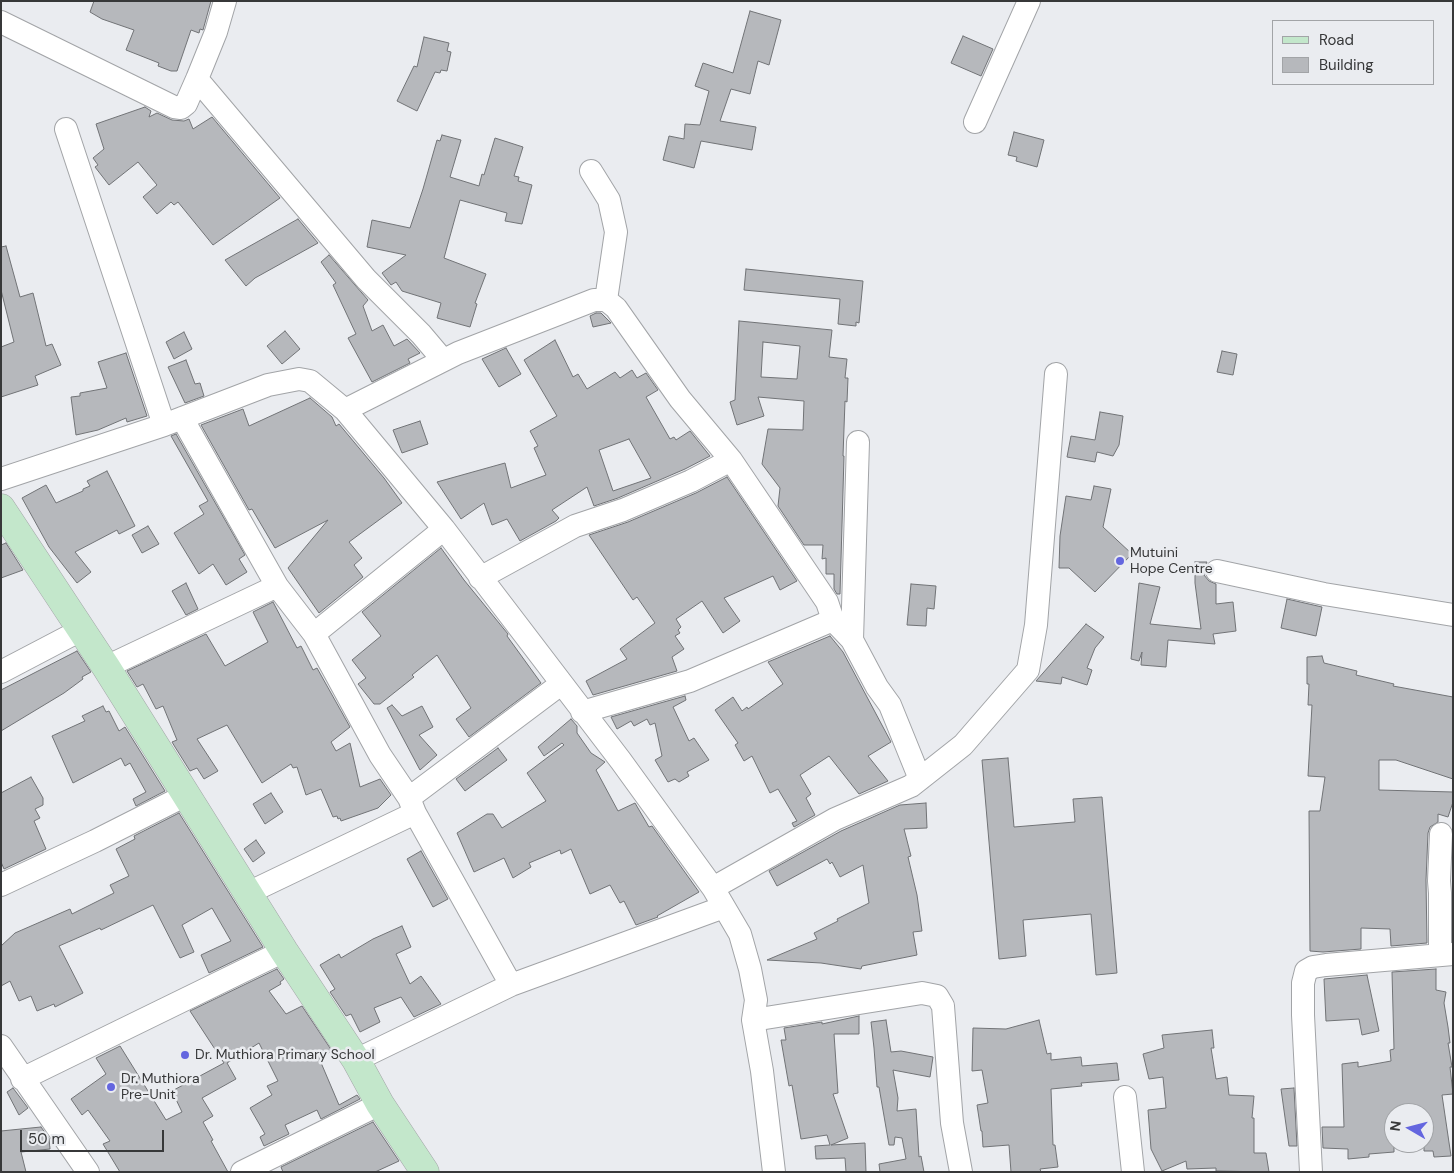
<!DOCTYPE html>
<style>
body{margin:0}
#map{position:relative;width:1454px;height:1173px;overflow:hidden;background:#eaecf0;font-family:"DM Sans",sans-serif}
canvas{display:block}
.frame{position:absolute;inset:0;border:2px solid #373839;pointer-events:none}
.legend{position:absolute;left:1272px;top:20px;width:162px;height:65px;box-sizing:border-box;background:#eaecf0;border:1px solid #a2a4a7;margin:0;padding:6px 9px;list-style:none;font-size:15px;color:#373839}
.legend li{display:flex;align-items:center;gap:10px;height:25px}
.legend b{width:25px;border:1px solid #a2a4a7}
.north{position:absolute;left:1384px;top:1103px;width:50px;height:50px;box-sizing:border-box;background:#eaecf0;border:1px solid #a2a4a7;border-radius:50%;rotate:278deg;font-size:14px;font-weight:700;line-height:20px;text-align:center;color:#373839}
.north::after{content:'';display:block;margin:auto;width:18px;height:22px;background:#6466df;clip-path:polygon(50% 0,100% 100%,50% 72%,0 100%)}
.scale{position:absolute;left:20px;top:1130px;width:144px;height:22px;box-sizing:border-box;border:2px solid #373839;border-top:0;padding-left:6px;font-size:15px;line-height:18px;white-space:nowrap;color:#373839;-webkit-text-stroke:4px #eaecf0;paint-order:stroke}
</style>
<div id="map">
<canvas width="1454" height="1173"></canvas>
<div class="frame"></div>
<ul class="legend">
<li><b style="height:6px;background:#c3e7cb"></b>Road</li>
<li><b style="height:14px;background:#b6b8bc"></b>Building</li>
</ul>
<div class="north">N</div>
<div class="scale">50 m</div>
</div>
<script>
const ctx = document.querySelector('canvas').getContext('2d');
ctx.lineJoin = 'round';
function paint(path, color) { ctx.fillStyle = color; ctx.fill(path, 'evenodd'); }
const toPath = rows => new Path2D(rows.map(r => 'M' + r).join(''));
function strokePath(path, color, width, dash) { ctx.strokeStyle = color; ctx.lineWidth = width; ctx.lineCap = dash ? 'butt' : 'round'; ctx.setLineDash(dash || []); ctx.stroke(path); }
function drawText(font, color, halo, rows, align = 'center') {
  ctx.font = font + ' "DM Sans",sans-serif'; ctx.lineWidth = 5; ctx.setLineDash([]); ctx.textBaseline = 'middle'; ctx.strokeStyle = halo; ctx.fillStyle = color; for (const [text, x, y, turn = 0] of rows) {
    ctx.save(); ctx.translate(x, y); ctx.rotate((+turn || 0) * Math.PI / 180); ctx.textAlign = isNaN(turn) ? turn : align; if (halo) ctx.strokeText(text, 0, 0); ctx.fillText(text, 0, 0); ctx.restore();
  }
}
const building = toPath([
 [94,1,211,1,203,30,200,29,199,33,191,30,177,71,171,71,158,66,159,63,126,50,134,30,102,19,90,12,94,1],
 [750,11,781,20,769,65,758,61,750,94,731,89,720,121,756,127,752,150,701,141,694,168,663,160,669,136,684,139,685,124,700,125,709,91,695,86,703,63,733,73,750,11],
 [963,36,993,49,981,76,951,63,963,36],
 [424,37,449,43,447,51,451,52,447,71,441,70,440,73,435,72,417,111,397,101,414,66,417,67,424,37],
 [145,107,151,111,149,117,157,113,172,120,184,121,189,119,193,129,212,117,280,198,213,245,178,202,174,205,171,202,157,214,143,197,157,185,138,162,109,185,95,167,98,165,93,158,104,149,96,124,145,107],
 [1014,132,1044,140,1037,167,1016,161,1017,157,1008,155,1014,132],
 [442,135,461,140,450,177,479,186,482,174,484,175,495,138,523,147,514,176,519,177,518,181,532,185,522,224,505,221,507,213,460,200,444,258,486,274,475,303,477,304,470,327,437,318,441,303,402,291,396,282,391,285,382,273,406,255,367,247,372,220,410,228,423,189,437,140,440,141,442,135],
 [298,219,318,243,255,278,246,286,225,260,298,219],
 [6,246,20,297,33,293,46,346,52,344,61,365,35,376,38,385,1,397,1,347,14,342,1,290,1,247,6,246],
 [329,255,368,300,363,306,372,331,383,325,394,346,407,339,420,353,408,359,410,363,372,382,348,338,356,334,333,285,336,283,321,262,329,255],
 [746,269,863,281,859,323,856,322,856,326,838,324,840,299,744,290,746,269],
 [596,313,601,313,611,323,593,327,590,316,596,313],
 [739,321,832,330,829,357,847,359,845,378,848,378,847,402,845,401,843,456,844,456,840,594,837,594,834,589,834,574,826,574,826,558,822,559,823,545,804,545,778,506,780,488,762,464,768,429,803,430,804,401,758,397,764,416,737,425,730,402,735,400,739,321],
 [763,342,800,346,797,379,761,377,763,342],
 [285,331,300,349,282,364,267,346,285,331],
 [184,332,192,349,174,359,166,342,184,332],
 [555,340,573,377,578,374,587,389,615,372,620,378,632,370,637,378,646,373,658,390,646,397,670,439,674,437,676,440,690,431,710,456,685,469,618,498,594,506,587,487,552,510,559,518,556,521,520,541,507,519,492,525,484,503,461,519,437,482,505,463,511,488,546,475,534,448,538,446,530,431,557,416,524,360,555,340],
 [629,439,651,478,613,491,599,450,629,439],
 [506,348,521,374,499,387,482,359,506,348],
 [1222,351,1237,354,1233,375,1217,372,1222,351],
 [126,353,147,416,127,422,126,418,98,430,76,435,71,397,80,396,80,393,107,388,98,362,126,353],
 [186,360,195,384,200,383,204,396,185,403,168,367,186,360],
 [310,398,332,417,336,426,339,424,384,478,402,503,349,542,362,558,354,565,363,577,319,613,288,568,328,520,275,548,252,509,249,510,201,425,243,409,249,426,310,398],
 [1100,412,1123,416,1119,445,1113,456,1097,452,1095,462,1067,457,1071,436,1095,440,1100,412],
 [420,421,428,444,402,453,393,430,420,421],
 [176,434,245,555,239,559,247,572,226,585,213,564,199,574,174,533,204,514,199,506,208,501,171,436,176,434],
 [107,471,135,526,119,534,117,530,75,552,91,572,77,583,49,547,22,498,46,485,56,503,83,491,83,489,90,486,87,481,107,471],
 [727,477,797,581,780,590,773,576,724,598,740,621,723,633,702,601,676,619,681,627,678,630,680,633,675,636,684,649,672,657,677,671,593,695,586,681,627,659,620,649,655,623,637,597,633,600,589,535,628,522,696,493,727,477],
 [1094,486,1111,489,1103,527,1132,554,1095,592,1069,568,1059,568,1060,536,1066,496,1091,500,1094,486],
 [148,526,159,544,142,553,132,535,148,526],
 [6,543,23,570,1,578,1,545,6,543],
 [441,548,464,580,508,634,507,636,541,683,469,737,456,719,471,708,437,655,412,675,414,677,380,704,374,704,358,684,366,678,352,660,381,636,362,612,441,548],
 [1195,562,1207,562,1204,568,1204,575,1209,581,1216,584,1216,604,1233,602,1236,631,1213,634,1215,644,1168,640,1166,667,1141,665,1142,652,1139,661,1131,659,1139,583,1160,587,1150,624,1201,629,1195,583,1195,562],
 [186,583,198,609,186,615,172,591,186,583],
 [911,584,936,586,934,609,927,608,926,626,907,625,911,584],
 [1287,599,1322,607,1316,636,1281,628,1287,599],
 [273,602,297,648,301,646,313,670,317,668,350,727,331,742,336,751,350,743,360,787,380,779,391,795,378,808,341,821,340,818,338,819,337,816,333,817,321,789,306,795,297,767,293,768,291,764,262,783,227,725,197,739,218,771,204,779,197,768,190,771,175,747,172,742,177,740,163,706,156,709,143,684,137,687,127,671,206,634,225,666,268,642,253,612,273,602],
 [1086,624,1104,637,1095,648,1087,668,1092,670,1087,685,1062,677,1061,684,1036,681,1086,624],
 [830,636,843,652,891,742,868,756,888,781,859,794,829,756,800,775,811,794,806,798,815,815,794,827,792,823,797,821,778,789,770,793,752,756,744,761,735,745,738,743,715,710,733,697,742,711,747,707,748,709,783,684,768,662,830,636],
 [77,651,91,672,82,677,83,679,64,693,1,731,1,690,77,651],
 [1322,656,1324,663,1357,671,1356,675,1394,684,1393,686,1453,697,1453,779,1396,760,1379,760,1379,790,1453,792,1453,802,1448,817,1438,814,1438,822,1430,827,1428,833,1426,880,1427,943,1391,946,1390,929,1361,928,1361,949,1323,952,1310,951,1309,811,1320,811,1325,777,1308,776,1312,705,1308,705,1309,684,1307,684,1307,657,1322,656],
 [685,696,686,700,673,707,689,741,694,738,709,760,687,772,689,776,679,782,675,779,668,782,655,760,662,756,655,723,650,725,647,719,634,726,631,721,617,729,611,717,685,696],
 [392,705,402,716,422,706,433,727,419,735,437,755,420,770,387,708,392,705],
 [103,706,106,712,109,711,119,731,125,727,165,791,136,806,133,799,146,792,130,763,125,766,121,758,73,783,52,736,85,721,82,716,103,706],
 [571,719,577,726,577,733,591,753,605,762,596,770,618,811,635,803,649,827,652,826,699,892,657,916,658,917,636,925,624,901,620,903,610,885,590,894,571,849,561,854,560,850,529,863,531,867,513,878,504,858,474,872,457,833,487,814,493,814,502,828,546,801,527,773,564,745,562,743,544,756,538,747,571,719],
 [498,748,507,760,465,791,456,779,498,748],
 [1008,758,1014,827,1075,822,1073,799,1102,797,1117,973,1096,975,1091,914,1023,920,1026,956,999,959,982,760,1008,758],
 [31,777,43,798,43,805,35,809,40,818,34,821,46,849,4,869,1,862,1,793,31,777],
 [271,793,283,812,265,824,253,804,271,793],
 [926,803,927,828,904,829,911,856,908,857,917,895,922,931,913,932,917,955,862,966,861,969,821,963,767,960,817,939,814,933,838,921,837,919,869,903,863,865,840,877,832,862,830,864,827,859,777,886,769,871,841,831,900,805,926,803],
 [179,813,263,947,209,973,201,955,231,941,212,908,182,925,194,952,180,958,153,905,101,930,100,928,59,946,83,993,55,1007,54,1004,37,1011,31,996,19,1001,10,981,1,986,1,946,15,933,70,909,72,914,114,893,110,885,129,876,116,849,135,839,134,836,179,813],
 [256,840,265,853,253,862,244,849,256,840],
 [421,851,448,899,433,907,407,859,421,851],
 [402,926,411,947,396,954,410,984,421,976,441,1004,414,1017,401,997,374,1008,380,1022,360,1032,351,1014,346,1016,330,992,335,989,320,965,339,954,341,958,373,939,402,926],
 [277,969,284,979,280,982,281,984,269,991,286,1014,302,1006,332,1051,319,1058,339,1105,357,1095,360,1099,321,1119,317,1110,285,1125,289,1134,264,1146,260,1137,265,1134,250,1108,272,1095,267,1086,278,1081,259,1043,227,1063,236,1079,202,1098,213,1116,203,1122,213,1140,211,1141,228,1172,120,1172,103,1144,110,1141,88,1110,82,1115,71,1099,106,1074,96,1058,120,1046,166,1120,182,1112,172,1091,224,1063,190,1011,277,969],
 [1436,969,1436,990,1446,992,1444,1003,1448,1027,1450,1043,1448,1043,1452,1067,1450,1067,1453,1094,1442,1095,1451,1156,1434,1157,1433,1151,1424,1151,1424,1113,1394,1113,1394,1152,1369,1154,1369,1157,1348,1159,1348,1149,1323,1148,1322,1127,1344,1127,1342,1064,1358,1062,1358,1067,1391,1061,1390,1050,1394,1049,1392,972,1436,969],
 [1367,975,1379,1031,1362,1035,1359,1019,1326,1021,1324,979,1367,975],
 [859,1016,859,1034,834,1034,838,1093,833,1094,848,1138,831,1145,865,1143,866,1172,846,1172,845,1158,816,1159,815,1146,830,1145,827,1135,801,1139,792,1085,789,1086,781,1040,786,1040,784,1028,822,1022,822,1024,859,1016],
 [886,1020,891,1052,901,1051,933,1057,930,1077,893,1070,898,1098,897,1111,916,1109,919,1157,921,1156,924,1172,880,1172,879,1164,906,1159,902,1138,895,1137,894,1145,889,1145,879,1087,877,1087,874,1048,871,1022,886,1020],
 [1039,1020,1047,1054,1051,1053,1051,1060,1081,1057,1082,1066,1117,1063,1119,1080,1081,1083,1082,1086,1051,1089,1053,1145,1055,1145,1058,1167,1040,1169,1041,1172,1011,1172,1009,1145,983,1147,982,1131,981,1131,977,1105,988,1103,982,1070,972,1071,973,1028,1006,1029,1039,1020],
 [1212,1030,1214,1048,1211,1048,1216,1079,1227,1077,1229,1095,1254,1096,1252,1118,1254,1118,1254,1153,1266,1153,1269,1172,1216,1171,1216,1168,1187,1169,1186,1161,1162,1171,1151,1149,1148,1110,1166,1108,1163,1077,1149,1079,1143,1054,1164,1048,1162,1035,1212,1030],
 [13,1088,28,1108,19,1115,7,1092,13,1088],
 [1294,1088,1297,1146,1289,1146,1281,1089,1294,1088],
 [373,1122,399,1161,375,1172,283,1172,281,1167,373,1122],
 [41,1127,49,1138,50,1149,21,1152,26,1172,1,1172,1,1131,41,1127]
]);
paint(building, '#b6b8bc');
strokePath(building, '#717376', 1);
const minor = toPath([
 [1,22,174,107,181,108,186,104,197,79,216,32,225,1],
 [197,79,366,279,421,334,443,360],
 [975,122,1029,1],
 [66,129,164,425],
 [591,171,609,200,616,232,606,300],
 [345,410,458,353,594,300,606,300,616,308,680,399,731,460,827,602,833,620,852,640,877,687,890,705,920,779],
 [182,418,277,586,314,634,380,755,409,798,415,813,511,985],
 [1,479,164,425,268,385,299,379,310,381,345,410,444,529,621,761,713,888,740,934,750,969,756,1000,753,1020,762,1071,774,1172],
 [1217,571,1324,594,1453,615],
 [480,578,575,526,623,510,691,481,731,460],
 [314,634,444,529],
 [852,640,858,442],
 [106,667,277,586],
 [1,672,81,630],
 [582,712,690,681,833,620],
 [409,798,561,684],
 [1,885,95,841,186,795],
 [713,888,835,819,911,786,963,745,1028,670,1036,625,1056,374],
 [248,893,415,813],
 [1440,954,1440,893,1439,881,1441,834],
 [753,1020,922,993,937,996,943,1006,952,1123,961,1172],
 [1,1046,88,1172],
 [356,1060,511,985,724,907],
 [22,1079,284,951],
 [1125,1097,1133,1172],
 [242,1172,380,1104],
 [1311,1172,1303,1015,1303,983,1306,971,1313,967,1326,965,1453,954]
]);
const secondary = toPath([
 [1,508,106,667,284,951,356,1060,380,1104,425,1172]
]);
strokePath(minor, '#a2a4a7', 24);
strokePath(secondary, '#a2a4a7', 29);
strokePath(minor, '#fff', 22);
strokePath(secondary, '#c3e7cb', 28);
for (const [x, y, r, color] of [
 [1120,561,5,"#6466df"],
 [185,1055,5,"#6466df"],
 [111,1087,5,"#6466df"]
]) { const dot = new Path2D(); dot.arc(x, y, r, 0, 2 * Math.PI); ctx.fillStyle = color; ctx.fill(dot); strokePath(dot, '#eaecf0', 2); }
drawText('14px', '#373839', '#eaecf0', [
 ["Mutuini",1130,553],
 ["Hope Centre",1130,569],
 ["Dr. Muthiora Primary School",195,1055],
 ["Dr. Muthiora",121,1079],
 ["Pre-Unit",121,1095]
], 'left');
</script>
